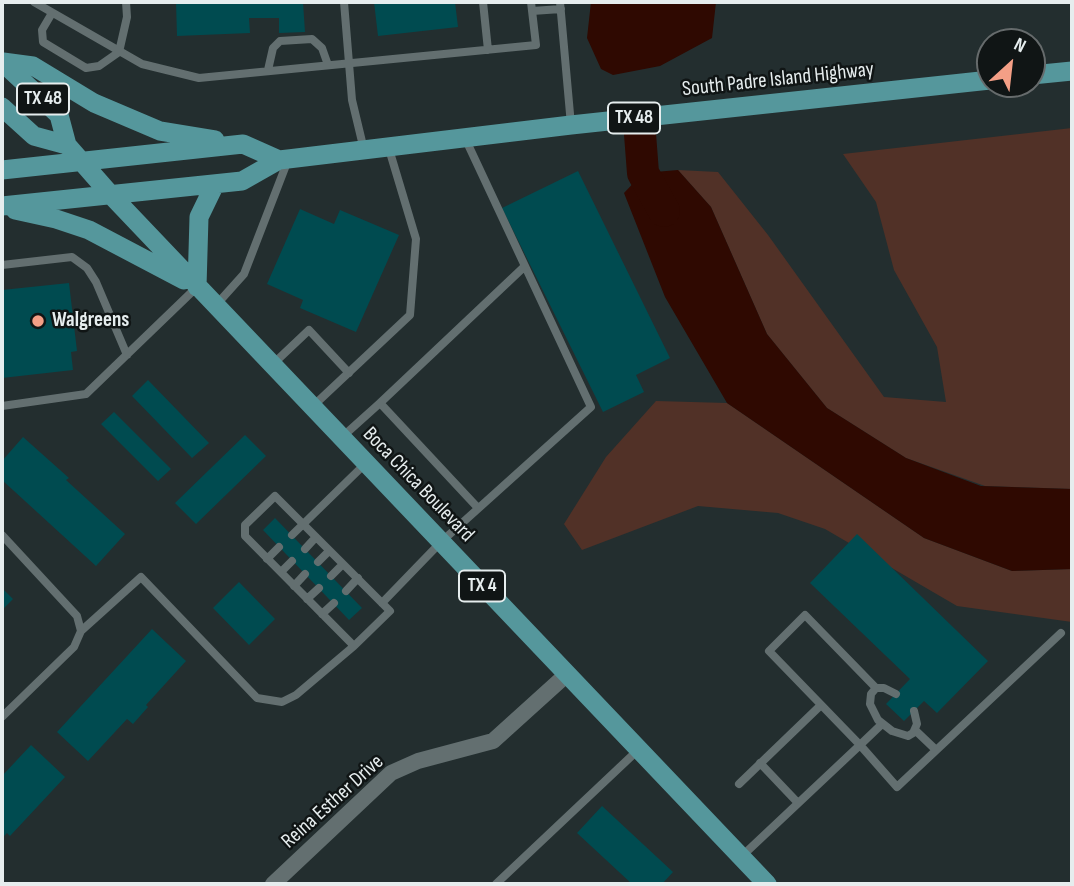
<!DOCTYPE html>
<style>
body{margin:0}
#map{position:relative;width:1074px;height:886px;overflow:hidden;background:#232e2f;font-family:"Sofia Sans Condensed",sans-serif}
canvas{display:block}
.frame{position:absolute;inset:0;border:4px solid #e6edee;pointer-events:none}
.north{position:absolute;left:976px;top:28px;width:70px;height:70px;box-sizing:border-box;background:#101515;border:2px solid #666b6c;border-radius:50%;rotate:27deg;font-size:19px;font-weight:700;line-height:28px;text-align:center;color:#e6edee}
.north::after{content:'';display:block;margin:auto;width:24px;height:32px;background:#f49f86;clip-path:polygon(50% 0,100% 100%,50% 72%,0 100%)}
</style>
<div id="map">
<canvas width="1074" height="886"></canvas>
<div class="frame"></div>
<div class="north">N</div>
</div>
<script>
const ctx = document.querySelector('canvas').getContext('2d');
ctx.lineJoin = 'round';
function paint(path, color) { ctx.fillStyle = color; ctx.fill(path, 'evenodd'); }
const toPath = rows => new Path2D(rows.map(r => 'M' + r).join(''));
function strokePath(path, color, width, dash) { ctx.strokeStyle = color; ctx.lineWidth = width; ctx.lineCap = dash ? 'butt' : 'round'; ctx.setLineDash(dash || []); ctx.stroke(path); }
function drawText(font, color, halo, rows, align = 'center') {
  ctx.font = font + ' "Sofia Sans Condensed",sans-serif'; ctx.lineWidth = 5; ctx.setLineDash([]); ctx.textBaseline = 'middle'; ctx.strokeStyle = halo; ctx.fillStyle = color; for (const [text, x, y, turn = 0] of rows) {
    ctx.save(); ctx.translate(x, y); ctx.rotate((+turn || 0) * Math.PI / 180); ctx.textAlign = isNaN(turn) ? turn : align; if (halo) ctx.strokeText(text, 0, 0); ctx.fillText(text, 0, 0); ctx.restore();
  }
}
paint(toPath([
 [1072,128,1072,489,985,486,906,458,827,408,767,334,711,207,678,170,718,172,768,235,884,397,946,402,937,347,894,270,876,202,843,154],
 [656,401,727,403,924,538,1012,571,1072,569,1072,622,957,606,825,529,778,513,698,506,582,550,564,524,606,457]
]), '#513127');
paint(toPath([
 [591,2,716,2,712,38,660,66,613,75,601,69,587,38],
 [678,170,711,207,767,334,827,408,906,458,981,486,1072,489,1072,569,1012,571,924,538,727,403,665,297,624,193,643,173]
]), '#2f0901');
strokePath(toPath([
 [640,134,643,173,664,211]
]), '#2f0901', 32);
paint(toPath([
 [176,2,303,2,305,32,279,33,279,18,249,18,250,33,177,36],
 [374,2,455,2,458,27,378,36],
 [578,171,670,358,636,375,644,392,603,412,502,208],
 [300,209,334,224,340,210,399,235,356,332,300,308,303,300,267,284],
 [69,283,77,351,71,352,73,370,2,378,2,290],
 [148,380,209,443,192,458,132,396],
 [114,412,171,469,158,481,101,424],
 [245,435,266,456,196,524,175,503],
 [23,437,69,478,66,480,125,534,96,566,2,480,2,461],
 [275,518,362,608,349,620,263,530],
 [857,534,988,661,937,713,924,701,904,721,886,704,910,679,810,583],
 [239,582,275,619,249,645,213,608],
 [2,588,13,599,2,610],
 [152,629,186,661,146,705,148,707,133,724,127,719,88,761,57,732],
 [31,745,65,777,10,836,7,833,2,838,2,776],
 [602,806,673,872,662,884,632,884,577,833]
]), '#004b50');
strokePath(toPath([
 [34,2,142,64,199,78,536,45,531,2],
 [344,2,352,100,364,150],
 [483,2,488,50],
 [560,2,571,125],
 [532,11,561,9],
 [52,13,42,30,43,42,86,68,99,66,119,52,127,17,126,2],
 [268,70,273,48,280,41,312,39,322,48,328,65],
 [2,265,72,257,87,268,96,282,127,355],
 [217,304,244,274,288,160],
 [272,365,309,330,349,373],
 [380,403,525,266],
 [2,406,86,394,197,287],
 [312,407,410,315,416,239,389,149],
 [341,438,380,403,478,508],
 [2,535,77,616,81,631,74,647,2,717],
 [292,535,366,463],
 [305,549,316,537],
 [267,559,279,547],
 [318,562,329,551],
 [281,572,292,561],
 [331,576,343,564],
 [294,586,305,574],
 [346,591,358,578],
 [307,599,319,588],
 [382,603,441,542,591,407,465,138],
 [322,614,334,603],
 [81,631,141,577,257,698,282,702,296,695,354,646,245,536,245,525,275,496,390,611,354,646],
 [876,688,805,615,769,651,860,745,882,724],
 [896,694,884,688,876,688,871,694,870,704,878,720,892,731,908,736,913,733,917,724,914,711],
 [915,730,936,750],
 [760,763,798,803],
 [739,784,821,705],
 [741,857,860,745,897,787,1061,633],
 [496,884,638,750]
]), '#636f70', 8);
strokePath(toPath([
 [273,884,391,773,418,761,493,741,566,675]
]), '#636f70', 16);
strokePath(toPath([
 [2,62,59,115,67,145,110,194,767,884],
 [3,62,33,66,94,103,160,131,215,140],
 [1032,75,1072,71],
 [2,107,34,136,67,145],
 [2,170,243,144,279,160],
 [2,206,242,181,279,160,288,159,571,125,990,80],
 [15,210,56,219,89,230,184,280],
 [197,287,199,217,215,184]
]), '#55979c', 19);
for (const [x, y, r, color] of [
 [38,321,7,"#f49f86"]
]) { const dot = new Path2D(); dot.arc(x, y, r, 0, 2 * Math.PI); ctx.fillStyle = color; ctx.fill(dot); strokePath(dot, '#101515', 2.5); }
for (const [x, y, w] of [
 [43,99,52],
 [634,118,52],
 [482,586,46]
]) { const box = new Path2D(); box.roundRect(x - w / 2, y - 15.5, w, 31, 5); ctx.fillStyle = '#101515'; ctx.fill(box); strokePath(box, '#e6edee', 2); }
drawText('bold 19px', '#e6edee', null, [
 ["TX 48",43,99],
 ["TX 48",634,118],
 ["TX 4",482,586]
]);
drawText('21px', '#e6edee', '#101515', [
 ["South Padre Island Highway",778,80,-6],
 ["Boca Chica Boulevard",418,485,46],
 ["Reina Esther Drive",333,802,-42]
]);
drawText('bold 21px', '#e6edee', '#101515', [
 ["Walgreens",52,321]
], 'left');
</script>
